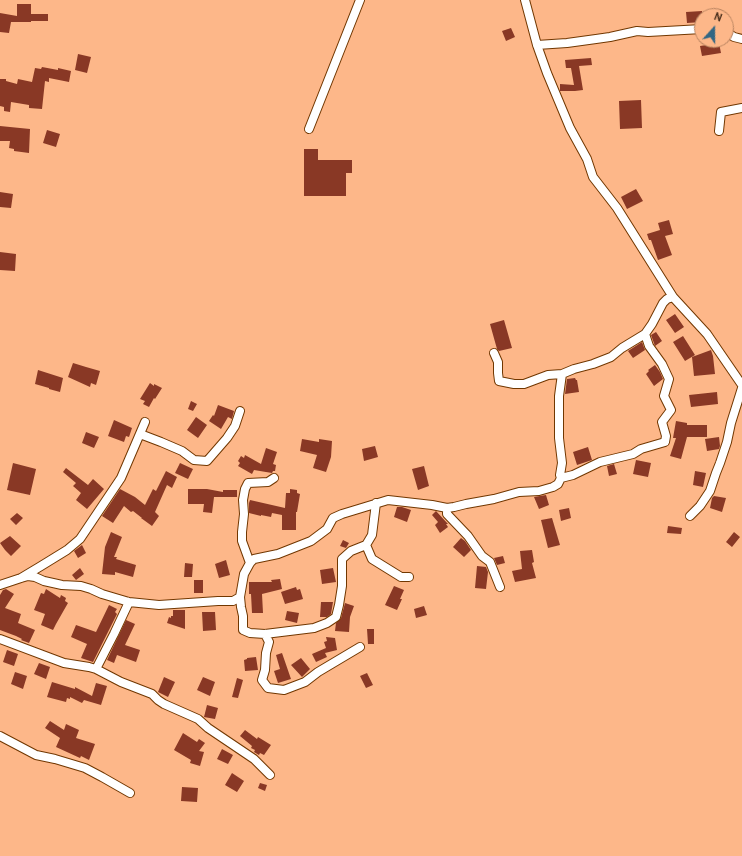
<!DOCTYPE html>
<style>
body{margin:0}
#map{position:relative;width:742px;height:856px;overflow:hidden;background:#fdb789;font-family:Overpass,sans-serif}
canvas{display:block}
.north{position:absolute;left:694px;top:8px;width:40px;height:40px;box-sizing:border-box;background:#fdb789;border:1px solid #b6815e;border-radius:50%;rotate:21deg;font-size:11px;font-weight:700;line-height:16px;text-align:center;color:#4b301d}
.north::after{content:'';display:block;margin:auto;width:14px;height:18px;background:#326683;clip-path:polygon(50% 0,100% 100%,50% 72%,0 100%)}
</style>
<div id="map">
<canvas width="742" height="856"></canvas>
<div class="north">N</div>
</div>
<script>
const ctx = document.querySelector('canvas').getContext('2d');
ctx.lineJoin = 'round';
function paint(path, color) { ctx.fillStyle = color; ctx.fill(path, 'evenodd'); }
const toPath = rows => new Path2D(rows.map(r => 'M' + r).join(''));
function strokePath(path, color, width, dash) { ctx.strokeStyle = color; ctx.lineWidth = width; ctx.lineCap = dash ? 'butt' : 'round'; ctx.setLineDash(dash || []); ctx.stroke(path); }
paint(toPath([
 [17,4,31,4,31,14,48,14,48,21,31,21,31,22,11,22,9,33,0,32,0,13,17,16],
 [702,11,702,22,687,23,686,12],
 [511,28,515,37,506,41,502,31],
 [719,43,721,53,702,56,700,46],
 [78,54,91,57,87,73,75,70],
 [591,58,592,65,579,66,583,90,575,91,560,91,560,84,574,85,571,68,566,68,565,60],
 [42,67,58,70,58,68,71,71,69,82,49,78,49,82,45,81,42,109,29,108,29,105,11,102,10,112,4,111,4,107,0,106,0,79,6,79,6,81,17,84,18,79,32,82,35,68,41,69],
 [641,100,642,128,620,129,619,101],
 [0,126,30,129,29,153,14,151,14,149,9,148,10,141,0,141],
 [47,130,60,134,56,147,43,143],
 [304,149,318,149,318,160,352,160,352,173,346,173,346,196,304,196],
 [636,189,643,201,627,209,621,197],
 [0,192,13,194,11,208,0,207],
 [669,220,673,234,665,236,672,255,658,260,651,240,649,240,647,234,660,230,658,223],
 [0,252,16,254,15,271,0,270],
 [675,314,684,327,675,333,666,320],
 [504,320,512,348,499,351,497,349,490,324],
 [656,332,662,341,655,346,651,335],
 [683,336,695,355,685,361,673,342],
 [642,342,645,350,633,358,628,351],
 [711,350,713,356,715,374,694,376,692,357],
 [73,363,86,367,100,371,96,385,91,383,90,387,68,377],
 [655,365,660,372,663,379,654,386,646,374,649,371,648,370],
 [38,370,63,378,60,392,49,389,49,388,35,384],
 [575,378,576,380,577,380,579,392,565,394,567,379],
 [150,383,154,386,154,384,162,388,155,399,154,398,149,407,143,404,145,401,140,399],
 [717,392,718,404,691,407,689,395],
 [191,401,197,404,193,411,188,409],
 [218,405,234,411,232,419,228,417,221,429,209,421,213,415,214,416],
 [196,417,207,425,198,438,187,430],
 [114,420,132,428,129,437,126,436,124,442,108,436],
 [676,421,687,423,687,425,707,425,707,437,687,437,681,459,670,456,676,438,673,438],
 [86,432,99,437,94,448,82,443],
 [719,437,720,446,719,449,707,451,705,439],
 [302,439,319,442,319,439,332,441,331,457,326,472,313,468,317,455,300,451],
 [375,446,378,457,364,461,362,449],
 [588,447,592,460,577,465,573,452],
 [266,448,277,452,273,464,276,465,275,471,273,471,272,473,254,470,252,474,238,466,240,463,238,461,241,456,244,458,245,455,261,464],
 [636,460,651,463,648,477,633,474],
 [13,463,36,469,30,495,7,490],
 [180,463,193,469,188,479,175,473],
 [614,464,617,474,609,476,607,466],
 [424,466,429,486,418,490,412,469],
 [66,468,88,485,93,479,104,489,87,509,76,500,81,493,73,486,76,483,63,472],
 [166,471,177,477,172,488,167,485,155,512,159,516,152,526,141,518,142,518,133,511,131,512,124,506,113,523,102,516,120,489,135,497,145,505,153,489,156,491],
 [695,471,706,473,703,487,693,485],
 [188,489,207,489,223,492,223,490,237,490,237,497,214,497,212,513,203,512,204,504,188,504],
 [290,489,297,490,297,493,300,494,297,512,296,512,296,530,282,530,282,515,272,513,271,517,261,515,261,516,249,513,249,503,250,500,285,508,286,493,290,493],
 [546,495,549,505,539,509,534,497],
 [714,496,726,498,722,512,710,508,712,498],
 [397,507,402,507,411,510,407,522,394,517],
 [569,508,571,518,561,521,559,510],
 [436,511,448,524,446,524,448,527,440,533,435,525,438,522,432,515],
 [17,513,23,518,16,525,10,519],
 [552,518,560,545,548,548,541,520],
 [668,526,682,528,681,534,667,533],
 [111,532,122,537,114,557,117,557,116,559,136,565,133,577,115,572,115,575,102,574,105,547],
 [734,532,740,537,732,547,726,542],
 [10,536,21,546,11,556,5,550,0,543],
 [461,538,465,541,471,550,464,557,453,547],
 [343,540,349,543,346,548,340,546],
 [82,545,86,553,78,558,74,551],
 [532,550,534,562,532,563,536,578,515,582,512,571,522,569,520,551],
 [503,556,505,563,497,565,494,558],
 [226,560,230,575,219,578,215,564],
 [185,563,193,564,192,577,184,577],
 [477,566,486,567,488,572,486,589,475,588],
 [80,568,84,574,76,580,72,575],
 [333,568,336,582,322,584,320,570],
 [280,579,282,589,262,594,263,613,252,613,251,594,249,594,249,582,272,582,271,580],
 [194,580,203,580,203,593,194,593],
 [394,586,404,590,400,599,402,599,397,610,385,605],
 [296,587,297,590,300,589,303,599,285,604,281,592],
 [6,589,14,594,5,608,21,614,18,623,35,630,29,643,21,640,22,639,16,636,0,630,0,595,3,590],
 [46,589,60,598,61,595,66,598,65,601,68,603,56,624,53,630,41,625,45,614,34,610,41,593,44,594],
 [321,602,333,602,331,614,327,617,320,617],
 [345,603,354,606,350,617,349,632,335,631,336,623,341,618],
 [109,605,117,609,115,612,117,614,93,662,81,658,87,644,71,637,76,625,96,632],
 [424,606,427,615,416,618,414,609],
 [173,610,185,610,185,629,167,623,169,617,171,618,171,616,173,616],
 [287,611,299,613,297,623,285,620],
 [202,612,215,612,216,630,203,631],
 [126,620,135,624,125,645,140,650,136,662,117,655,114,663,107,660],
 [367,629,374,629,374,644,368,644],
 [326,637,335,638,337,650,325,653,327,657,316,662,312,654,326,648,324,642,327,641],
 [7,650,18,654,14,666,3,662],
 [282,653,291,679,278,683,274,671,280,669,276,655],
 [256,657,258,670,245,671,244,660,247,659,247,658],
 [301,658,310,669,302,677,291,665],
 [39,663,50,667,46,679,34,674],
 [15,672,27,676,23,689,11,684],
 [367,673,373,685,366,688,360,676],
 [164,677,175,682,168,697,158,692],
 [203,677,215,682,210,696,197,690],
 [237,678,243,680,238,698,232,697],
 [52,682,75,689,75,687,92,696,96,683,107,686,101,705,84,700,82,703,70,697,70,699,67,698,66,702,47,697],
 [207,705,218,708,215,719,204,717],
 [50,721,64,730,66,724,79,730,76,738,95,744,89,760,81,756,80,758,56,747,60,738,45,728],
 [245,730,257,739,258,737,271,745,264,755,260,753,259,755,254,752,255,750,251,748,252,746,240,736],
 [183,733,197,742,199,739,205,743,199,751,204,752,200,766,190,763,191,760,174,750],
 [222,749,233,755,228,764,217,759],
 [232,773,244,781,237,792,225,785],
 [260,783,267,785,265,791,258,788],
 [182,787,198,788,197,802,181,801]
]), '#893825');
const street = toPath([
 [525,0,537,45,547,73,570,128,587,159,593,177,617,208,673,297,707,334,742,385],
 [726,32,734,37,742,39],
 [537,45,567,43,596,39,610,37,637,31,648,32,702,29],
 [309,129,360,0],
 [719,131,721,112,742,108],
 [494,353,498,362,498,373,499,381,514,384,524,384,548,375,562,374,559,396,559,438,562,463,560,475,561,478,573,475,600,462,633,454,641,449,665,442,666,436,662,422,671,410,664,396,669,379,662,364,649,346,645,334,652,324,663,303,667,299,673,297],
 [562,374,574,369,593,364,611,357,622,348,645,334],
 [140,434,161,442,182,451,194,460,207,461,227,438,235,426,240,411],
 [447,508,447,514,468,536,482,556,490,562,500,587],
 [690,516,700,506,710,491,716,473,720,463,727,442,731,423,742,388],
 [366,545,372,559,401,577,409,577],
 [250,563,242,541,242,532,244,514,243,500,245,489,248,483,268,482,274,478],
 [21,578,28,576,35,577,44,581,62,585,81,586,91,589,102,594,129,602,159,605,218,601,233,601,240,597,244,574,250,563,254,559,278,554,311,541,327,529,333,518,342,514,388,500,432,505,447,508,454,507,466,504,494,499,519,492,539,491,553,487,558,484,561,478],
 [0,585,21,578,41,566,67,550,80,539,121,478,145,422],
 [240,597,241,607,243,616,243,630,250,633,265,634,314,628,327,623,336,617,339,605,342,586,342,559,351,551,366,545,372,535,376,503],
 [265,634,269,642,266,653,265,670,262,680,268,688,284,690,305,682,318,672,360,647],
 [0,639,64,663,89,667,96,669,121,682,152,694,158,700,164,704,198,719,208,728,254,759,270,775],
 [96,669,114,634,129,602],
 [0,736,36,755,55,759,85,768,102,777,130,793]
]);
strokePath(street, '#713700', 10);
strokePath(street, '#fff', 8);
</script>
